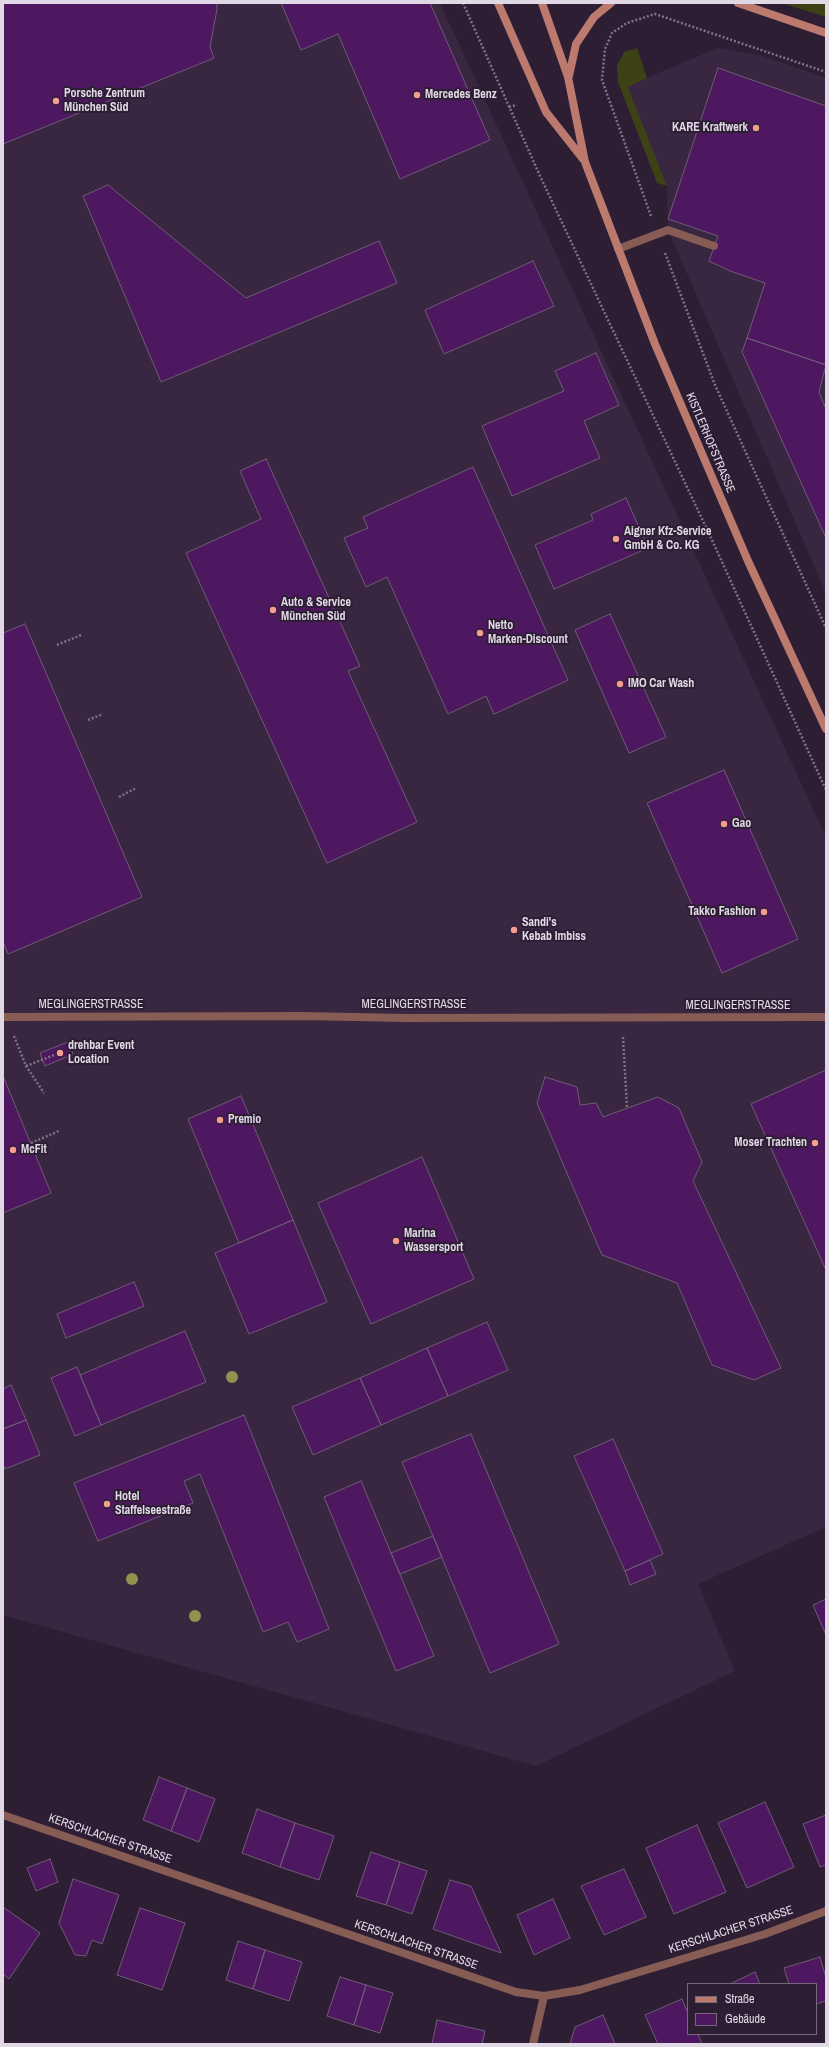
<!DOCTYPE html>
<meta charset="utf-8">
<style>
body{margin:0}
#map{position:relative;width:829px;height:2047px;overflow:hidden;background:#2e1e34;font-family:"Archivo Narrow",sans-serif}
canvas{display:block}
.frame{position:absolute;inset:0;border:4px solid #e1d8e6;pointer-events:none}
.legend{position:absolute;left:687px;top:1983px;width:130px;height:52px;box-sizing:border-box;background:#2e1e34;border:1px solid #76687b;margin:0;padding:5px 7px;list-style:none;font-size:12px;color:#e1d8e6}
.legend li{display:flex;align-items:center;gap:8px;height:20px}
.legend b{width:20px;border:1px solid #76687b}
</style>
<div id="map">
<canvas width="829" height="2047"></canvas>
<div class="frame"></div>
<ul class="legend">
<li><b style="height:5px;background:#bc796e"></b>Straße</li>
<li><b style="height:11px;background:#4d1860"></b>Gebäude</li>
</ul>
</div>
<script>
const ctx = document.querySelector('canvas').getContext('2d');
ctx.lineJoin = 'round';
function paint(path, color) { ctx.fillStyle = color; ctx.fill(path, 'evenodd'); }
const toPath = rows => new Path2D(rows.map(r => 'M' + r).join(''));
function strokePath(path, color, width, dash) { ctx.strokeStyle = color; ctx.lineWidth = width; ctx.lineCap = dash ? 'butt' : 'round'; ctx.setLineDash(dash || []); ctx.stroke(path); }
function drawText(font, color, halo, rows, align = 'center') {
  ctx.font = font + ' "Archivo Narrow",sans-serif'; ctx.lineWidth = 4; ctx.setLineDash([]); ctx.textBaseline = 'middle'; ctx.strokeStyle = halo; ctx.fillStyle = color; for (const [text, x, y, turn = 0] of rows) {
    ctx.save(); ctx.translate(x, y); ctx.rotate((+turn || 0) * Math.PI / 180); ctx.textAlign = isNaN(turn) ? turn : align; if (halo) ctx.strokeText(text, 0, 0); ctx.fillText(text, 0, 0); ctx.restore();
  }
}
paint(toPath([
 [3,3,440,3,826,837,826,1527,698,1584,735,1671,536,1766,3,1615],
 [718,48,760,55,826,78,826,593,668,230,667,186,627,86]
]), '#392641');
paint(toPath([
 [782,3,826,3,826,17],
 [637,48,647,78,628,87,667,186,657,183,618,82,617,65,624,52]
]), '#3e4016');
const building = toPath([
 [3,3,217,3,217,9,210,47,214,58,3,144,3,3],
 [281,3,430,3,490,140,400,179,338,34,301,50,281,3],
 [718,68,826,106,826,365,747,338,765,283,730,271,709,261,718,236,668,219,718,68],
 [108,185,246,298,379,241,397,283,161,382,83,196,108,185],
 [533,261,554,306,444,354,425,310,533,261],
 [747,338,826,365,819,392,826,409,826,538,742,352,747,338],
 [596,353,619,405,584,421,600,458,512,496,482,426,564,391,555,371,596,353],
 [266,459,360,666,348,671,417,822,327,863,186,553,261,519,240,471,266,459],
 [473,467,568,680,494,714,486,696,448,714,387,577,366,587,344,538,368,528,363,517,473,467],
 [626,498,648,548,554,589,535,545,593,520,591,514,626,498],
 [610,614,666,737,629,753,575,630,610,614],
 [25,624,142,897,8,954,3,942,3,633,25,624],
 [724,770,798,939,722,973,647,803,724,770],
 [68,1042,73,1054,45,1066,40,1053,68,1042],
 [826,1070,826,1270,751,1104,826,1070],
 [3,1076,51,1193,3,1213,3,1076],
 [545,1077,577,1087,580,1105,596,1103,603,1117,658,1097,679,1108,702,1162,693,1181,781,1368,754,1380,712,1365,677,1283,602,1255,537,1103,545,1077],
 [241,1096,293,1220,239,1243,188,1119,241,1096],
 [422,1157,474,1279,371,1324,318,1203,422,1157],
 [293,1220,327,1302,249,1334,215,1253,293,1220],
 [134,1282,144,1306,66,1338,57,1314,134,1282],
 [487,1322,508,1370,448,1396,427,1348,487,1322],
 [185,1331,206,1382,101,1425,80,1375,185,1331],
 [427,1348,448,1396,381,1425,360,1378,427,1348],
 [77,1367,101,1425,75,1436,51,1378,77,1367],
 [360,1378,381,1425,313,1455,292,1407,360,1378],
 [11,1385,26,1420,3,1429,3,1389,11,1385],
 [244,1415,329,1629,297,1642,288,1622,263,1632,200,1474,184,1481,193,1503,98,1541,74,1483,244,1415],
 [26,1420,40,1455,5,1469,3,1464,3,1429,26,1420],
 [471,1434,559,1644,490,1673,402,1462,471,1434],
 [613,1439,663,1554,625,1571,574,1456,613,1439],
 [361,1481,434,1656,396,1671,324,1497,361,1481],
 [433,1536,442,1557,400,1574,391,1553,433,1536],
 [650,1560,656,1574,630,1585,625,1571,650,1560],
 [826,1599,826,1635,813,1605,826,1599],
 [159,1777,187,1788,171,1831,143,1820,159,1777],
 [187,1788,215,1799,199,1842,171,1831,187,1788],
 [765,1802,794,1867,747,1888,718,1823,765,1802],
 [257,1809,295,1823,280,1867,242,1853,257,1809],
 [826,1815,826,1865,820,1867,803,1824,826,1815],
 [295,1823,334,1836,319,1880,280,1867,295,1823],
 [697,1825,726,1892,674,1914,646,1848,697,1825],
 [371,1852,400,1862,386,1905,356,1896,371,1852],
 [50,1859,58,1882,36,1891,27,1868,50,1859],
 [400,1862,427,1871,412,1914,386,1905,400,1862],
 [624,1869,646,1917,604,1935,581,1886,624,1869],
 [73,1879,119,1895,102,1944,92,1940,86,1956,75,1955,59,1923,73,1879],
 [450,1880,471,1886,501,1953,433,1929,450,1880],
 [553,1899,570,1938,534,1955,517,1915,553,1899],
 [3,1907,40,1933,9,1979,3,1974,3,1907],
 [140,1908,185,1923,162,1990,117,1975,140,1908],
 [238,1941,265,1950,253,1989,226,1980,238,1941],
 [265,1950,302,1962,289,2001,253,1989,265,1950],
 [820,1957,826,1978,826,2001,816,2004,816,1984,789,1984,784,1968,820,1957],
 [755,1972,760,1984,730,1984,755,1972],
 [340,1977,366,1985,354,2025,327,2016,340,1977],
 [366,1985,393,1993,380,2033,354,2025,366,1985],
 [682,1999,688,2013,688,2034,698,2034,702,2044,658,2044,645,2015,682,1999],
 [603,2015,615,2044,570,2044,575,2027,603,2015],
 [437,2020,485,2031,482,2044,432,2044,437,2020]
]);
paint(building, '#4d1860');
strokePath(building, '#6e5c75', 1);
strokePath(toPath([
 [463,3,540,176,712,540,826,790],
 [509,107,517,105],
 [651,216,602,80,605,49,612,33,627,23,655,14,826,72],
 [665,253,715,385,826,628],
 [57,645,81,635],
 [88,720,103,714],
 [119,797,136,788],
 [14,1036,26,1066,44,1093],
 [623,1037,627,1108],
 [26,1066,57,1054],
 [31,1143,59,1131]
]), '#807385', 2.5, [2, 2]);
strokePath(toPath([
 [618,249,668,230,714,246]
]), '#865c54', 8);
strokePath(toPath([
 [3,1017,302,1016,405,1018,826,1017],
 [3,1815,516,1992,544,1996,580,1990,765,1934,826,1911],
 [533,2044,544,1996]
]), '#865c54', 8);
strokePath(toPath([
 [498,3,546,112,583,159],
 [542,3,568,77,585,162,655,344,748,561,826,729],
 [738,3,826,33],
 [569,76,576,44,594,17,611,3]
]), '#bc796e', 8);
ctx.fillStyle = '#949050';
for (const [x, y] of [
 [232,1377],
 [132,1579],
 [195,1616]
]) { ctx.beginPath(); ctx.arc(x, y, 6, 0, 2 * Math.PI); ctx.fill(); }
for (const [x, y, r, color] of [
 [417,95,4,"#f59c93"],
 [56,101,4,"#f59c93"],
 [756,128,4,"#f59c93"],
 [616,539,4,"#f59c93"],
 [273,610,4,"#f59c93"],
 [480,633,4,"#f59c93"],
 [620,684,4,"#f59c93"],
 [724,824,4,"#f59c93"],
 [764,912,4,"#f59c93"],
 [514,930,4,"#f59c93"],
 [60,1053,4,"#f59c93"],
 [220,1120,4,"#f59c93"],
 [815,1143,4,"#f59c93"],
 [13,1150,4,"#f59c93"],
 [396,1241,4,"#f59c93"],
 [107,1504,4,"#f59c93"]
]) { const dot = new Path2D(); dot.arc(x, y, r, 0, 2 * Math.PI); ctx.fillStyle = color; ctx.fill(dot); strokePath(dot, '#2e1e34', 1.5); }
drawText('bold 12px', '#e1d8e6', '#2e1e34', [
 ["Porsche Zentrum",64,94],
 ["München Süd",64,108],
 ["Mercedes Benz",425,95],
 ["KARE Kraftwerk",748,128,"right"],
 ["Aigner Kfz-Service",624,532],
 ["GmbH & Co. KG",624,546],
 ["Auto & Service",281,603],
 ["München Süd",281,617],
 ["Netto",488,626],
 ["Marken-Discount",488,640],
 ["IMO Car Wash",628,684],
 ["Gao",732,824],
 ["Takko Fashion",756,912,"right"],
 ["Sandi's",522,923],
 ["Kebab Imbiss",522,937],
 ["drehbar Event",68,1046],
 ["Location",68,1060],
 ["Premio",228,1120],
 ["Moser Trachten",807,1143,"right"],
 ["McFit",21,1150],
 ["Marina",404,1234],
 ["Wassersport",404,1248],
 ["Hotel",115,1497],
 ["Staffelseestraße",115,1511]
], 'left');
drawText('12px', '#e1d8e6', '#2e1e34', [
 ["KISTLERHOFSTRASSE",710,443,67],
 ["MEGLINGERSTRASSE",91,1005],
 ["MEGLINGERSTRASSE",414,1005],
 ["MEGLINGERSTRASSE",738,1006],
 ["KERSCHLACHER STRASSE",110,1839,19],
 ["KERSCHLACHER STRASSE",731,1930,-18],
 ["KERSCHLACHER STRASSE",416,1945,19]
]);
</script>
